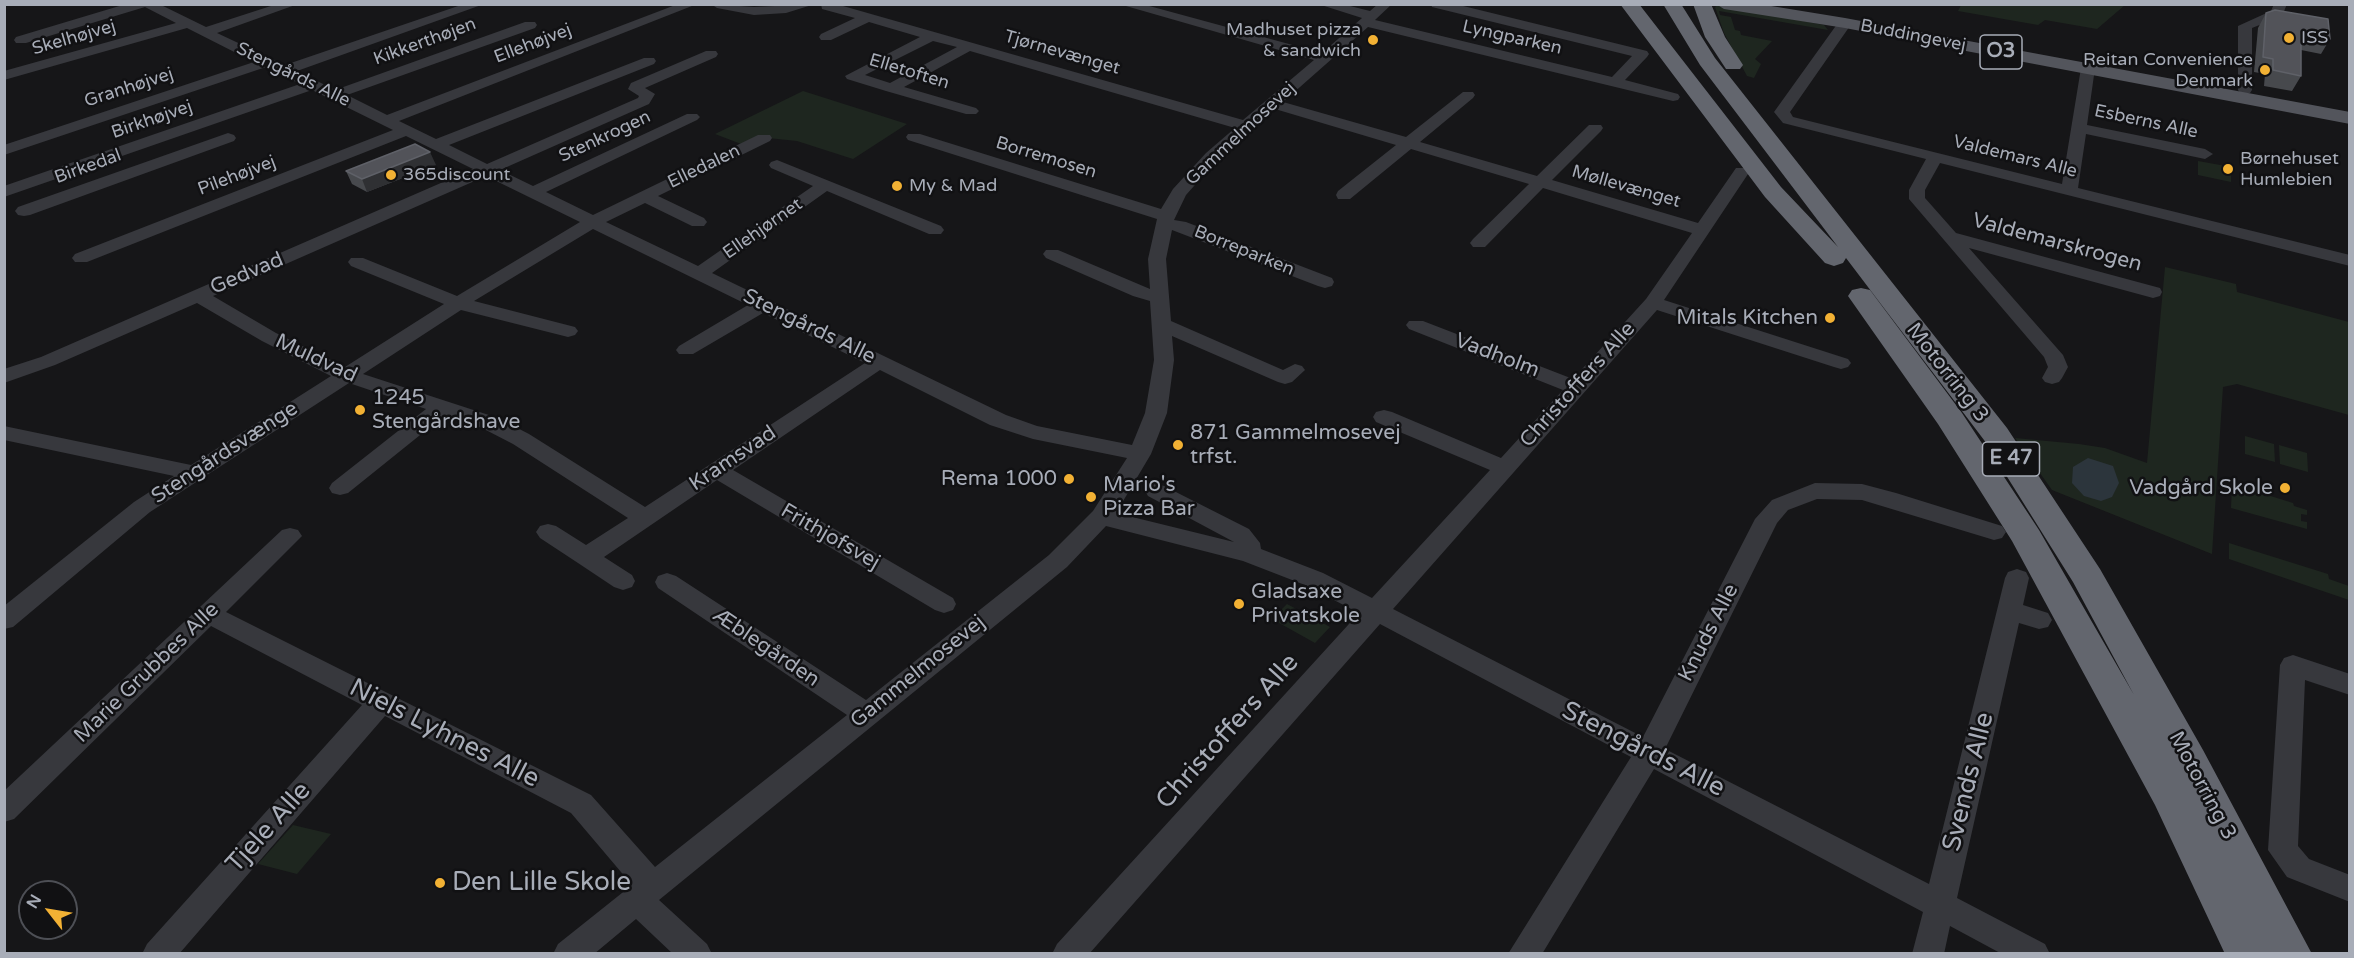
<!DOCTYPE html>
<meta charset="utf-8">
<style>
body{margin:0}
#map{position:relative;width:2354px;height:958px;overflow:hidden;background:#161618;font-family:"Varela Round",sans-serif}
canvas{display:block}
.frame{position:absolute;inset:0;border:6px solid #a8adb8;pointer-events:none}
.north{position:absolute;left:18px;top:880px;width:60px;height:60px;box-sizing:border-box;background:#111113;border:2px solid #4d4f55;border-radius:50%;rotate:301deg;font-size:16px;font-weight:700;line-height:24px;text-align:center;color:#a8adb8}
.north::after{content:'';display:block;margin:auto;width:21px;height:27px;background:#f2b134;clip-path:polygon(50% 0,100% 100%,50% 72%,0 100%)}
</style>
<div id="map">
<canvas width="2354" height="958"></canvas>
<div class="frame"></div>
<div class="north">N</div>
</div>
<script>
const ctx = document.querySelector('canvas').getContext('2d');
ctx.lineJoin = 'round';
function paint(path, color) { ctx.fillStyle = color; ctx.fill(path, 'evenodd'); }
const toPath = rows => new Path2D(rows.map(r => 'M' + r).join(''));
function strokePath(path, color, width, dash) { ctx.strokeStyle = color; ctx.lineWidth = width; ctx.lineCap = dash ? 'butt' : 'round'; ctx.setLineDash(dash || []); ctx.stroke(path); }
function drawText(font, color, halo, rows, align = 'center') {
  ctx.font = font + ' "Varela Round",sans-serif'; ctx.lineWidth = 5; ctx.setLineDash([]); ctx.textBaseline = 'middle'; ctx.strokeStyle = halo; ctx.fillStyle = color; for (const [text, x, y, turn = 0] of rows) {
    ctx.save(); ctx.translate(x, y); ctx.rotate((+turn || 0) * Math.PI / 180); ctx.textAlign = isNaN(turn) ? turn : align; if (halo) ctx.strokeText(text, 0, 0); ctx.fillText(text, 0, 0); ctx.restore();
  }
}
paint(toPath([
 [1718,5,1824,25,1828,30,1719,11,1720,15,1731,17,1735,30,1740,31,1741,35,1772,41,1755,59,1761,64,1754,78,1747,76,1724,33,1715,7],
 [1961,5,2125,4,2125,5,2097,29,2045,20,2038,25,1958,11],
 [803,91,907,124,853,159,797,141,768,138,749,147,715,134],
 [2198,161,2231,167,2231,182,2198,175],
 [2165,267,2236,284,2237,292,2349,322,2349,415,2237,384,2223,387,2212,554,2052,490,2015,438,2079,444,2105,448,2147,463],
 [2245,436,2274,444,2275,462,2245,454],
 [2279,445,2307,453,2308,472,2280,464],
 [2232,484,2293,503,2294,506,2307,510,2307,515,2301,514,2301,521,2307,522,2307,529,2231,508],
 [2229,543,2328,574,2329,579,2349,586,2349,600,2229,559],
 [1287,604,1330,627,1315,643,1272,619],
 [293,825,331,834,297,874,258,864]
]), '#1e261f');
paint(toPath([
 [2088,458,2113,466,2119,483,2112,497,2101,501,2084,496,2072,483,2073,467]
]), '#2c353c');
paint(toPath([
 [126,4,159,4,206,27,277,4,298,4,217,33,285,65,464,4,484,4,297,71,335,90,525,22,535,22,537,25,535,28,347,95,387,115,678,4,697,4,399,121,436,139,644,58,654,58,656,61,654,64,449,145,487,164,638,98,639,96,628,89,631,83,706,51,716,51,718,54,716,57,645,88,655,94,649,104,500,170,533,186,687,114,697,114,700,117,697,120,546,192,593,215,758,135,770,135,772,138,770,141,658,196,704,218,707,222,704,226,692,226,645,203,606,222,698,266,813,186,771,168,769,165,771,162,777,160,941,226,944,230,941,234,929,234,827,191,712,273,1006,415,1037,426,1132,445,1145,413,1154,360,1150,301,1133,296,1046,258,1043,254,1046,250,1058,250,1150,289,1148,259,1157,219,908,140,906,137,908,134,920,134,1161,209,1173,189,1206,153,1235,128,970,51,904,87,976,108,979,111,976,114,966,114,886,91,847,79,845,76,920,37,869,22,831,40,821,40,819,37,821,34,855,18,822,9,821,4,836,4,1243,120,1314,60,1119,4,1142,4,1322,53,1362,18,1318,4,1342,4,1370,11,1378,4,1392,4,1375,20,1612,77,1632,56,1432,7,1431,4,1455,4,1647,51,1649,54,1647,57,1625,80,1678,94,1680,97,1678,100,1673,101,1368,27,1283,102,1406,137,1463,92,1473,92,1475,95,1473,98,1420,142,1537,176,1589,125,1601,125,1603,128,1601,131,1552,180,1698,223,1736,168,1748,168,1750,171,1664,300,1848,359,1851,363,1848,367,1841,369,1834,367,1657,310,1393,609,1643,737,1755,519,1772,500,1815,483,1862,484,1896,493,2002,526,2006,532,2002,538,1994,540,1862,500,1817,499,1788,510,1777,523,1665,749,1929,884,2005,578,2008,572,2017,569,2026,572,2029,578,2023,605,2048,613,2052,620,2048,627,2039,629,2019,623,1957,898,2045,944,2050,954,2002,954,1950,926,1944,954,1912,954,1923,912,1654,769,1542,954,1508,954,1631,757,1380,624,1089,954,1052,954,1057,944,1359,613,1305,585,1243,561,1106,526,1067,567,659,900,707,944,712,954,673,954,636,919,594,954,553,954,558,944,632,885,571,813,385,716,179,954,142,954,147,944,362,705,211,626,14,819,4,822,4,791,282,530,290,528,298,530,302,536,226,612,591,795,655,867,847,715,658,588,655,582,658,576,667,573,676,576,866,700,1049,555,1093,511,1127,458,1033,439,990,425,880,370,733,470,953,598,956,604,953,610,944,613,935,610,717,480,604,557,632,575,635,581,632,587,623,590,614,587,578,563,540,538,536,532,540,526,548,524,556,526,586,545,628,518,513,444,482,428,445,415,348,493,340,495,332,493,329,488,332,483,426,409,349,383,150,512,13,627,4,629,4,606,134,502,174,476,4,440,4,426,191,465,331,376,262,341,197,303,55,365,4,383,4,369,41,357,473,169,406,136,87,262,75,262,72,258,75,254,393,130,312,90,4,197,4,186,300,84,266,67,4,155,4,145,254,62,187,28,4,80,4,71,176,23,145,7,26,43,16,43,14,40,16,37,126,4],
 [933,41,957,47,890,83,865,75,933,41],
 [1275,109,1396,145,1338,191,1336,195,1338,199,1350,199,1411,149,1529,184,1473,239,1470,243,1473,247,1485,247,1543,188,1692,233,1646,299,1573,379,1423,321,1409,321,1406,325,1409,329,1563,390,1501,458,1392,412,1384,410,1376,412,1373,417,1376,422,1490,470,1372,598,1323,573,1261,549,1260,543,1249,529,1164,486,1156,483,1148,486,1145,491,1148,496,1234,542,1116,513,1151,454,1167,413,1174,360,1172,336,1278,382,1285,384,1292,382,1305,370,1302,366,1295,364,1283,370,1171,321,1166,259,1172,230,1318,286,1325,288,1332,286,1334,282,1332,278,1186,222,1174,220,1186,195,1218,159,1275,109],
 [486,176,580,222,457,296,363,258,351,258,348,262,351,266,444,304,345,367,276,333,213,296,486,176],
 [593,229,748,305,679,346,676,350,679,354,693,354,763,313,865,363,645,507,529,434,498,418,363,374,461,310,568,337,575,335,578,331,575,327,474,301,593,229],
 [711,4,754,7,815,4,786,13,754,15,717,8,711,4],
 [2274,4,2287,4,2282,16,2252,28,2252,90,2250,93,2240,93,2238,90,2238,26,2271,11,2274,4],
 [1845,19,1852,23,1790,112,1793,117,2062,184,2081,68,2088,64,2093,65,2095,68,2087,125,2205,149,2213,154,2205,159,2086,134,2078,188,2350,255,2350,266,1940,163,1925,190,1925,198,1956,233,2160,288,2162,292,2160,296,2153,298,1969,248,2063,355,2068,367,2062,378,2059,382,2052,384,2045,382,2042,378,2048,367,2044,357,1909,199,1909,190,1926,159,1783,123,1774,112,1840,20,1845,19],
 [228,133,234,135,236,138,234,141,30,215,24,216,18,215,15,211,18,207,228,133],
 [2293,655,2350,674,2350,695,2305,680,2298,846,2309,859,2350,875,2350,902,2287,877,2268,850,2280,665,2284,658,2293,655]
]), '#37383d');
paint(toPath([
 [1716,4,1759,4,1845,18,2350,112,2350,124,1845,28,1724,9,1716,4]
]), '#53555c');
paint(toPath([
 [1620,4,1639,4,1781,187,1838,247,1700,65,1663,4,1681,4,1715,58,2007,428,2100,569,2203,750,2312,954,2225,954,2155,805,2012,541,1938,424,1848,296,1852,290,1861,288,1870,290,1962,413,2039,530,2134,695,2073,582,1984,440,1846,258,1843,263,1834,266,1825,263,1765,197,1620,4],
 [1693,4,1711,4,1725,37,1743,65,1740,69,1726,69,1705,37,1693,4]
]), '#63666e');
paint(toPath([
 [2266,13,2330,39,2321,54,2301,50,2301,76,2292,91,2264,86,2265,74,2254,72,2258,28],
 [436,165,367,192,352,184,346,171]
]), '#47494d');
paint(toPath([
 [430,152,436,165,367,192,362,179]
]), '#2f3033');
const building = toPath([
 [2275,10,2328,19,2330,39,2301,34,2301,76,2273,70,2273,59,2263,57,2266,13,2275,10],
 [415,144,430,152,362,179,346,171,415,144]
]);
paint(building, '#525359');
strokePath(building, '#5f6168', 1.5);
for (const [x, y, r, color] of [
 [2289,38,6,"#f2b134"],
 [1373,40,6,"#f2b134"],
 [2265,70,6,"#f2b134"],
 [2228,169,6,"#f2b134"],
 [391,175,6,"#f2b134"],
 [897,186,6,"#f2b134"],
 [1830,318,6,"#f2b134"],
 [360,410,6,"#f2b134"],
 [1178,445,6,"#f2b134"],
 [1069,479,6,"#f2b134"],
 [2285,488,6,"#f2b134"],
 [1091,497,6,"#f2b134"],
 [1239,604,6,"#f2b134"],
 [440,883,6,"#f2b134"]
]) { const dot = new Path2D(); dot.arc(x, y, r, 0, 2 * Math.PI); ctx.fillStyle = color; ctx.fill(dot); strokePath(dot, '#111113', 2); }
drawText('18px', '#a8adb8', '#111113', [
 ["Madhuset pizza",1361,30,"right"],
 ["& sandwich",1361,51,"right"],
 ["ISS",2301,38],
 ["Reitan Convenience",2253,60,"right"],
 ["Denmark",2253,81,"right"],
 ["Børnehuset",2240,159],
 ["Humlebien",2240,180],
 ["365discount",403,175],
 ["My & Mad",909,186]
], 'left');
drawText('18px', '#a8adb8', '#111113', [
 ["Buddingevej",1913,36,11],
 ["Skelhøjvej",74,38,-16],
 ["Lyngparken",1512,38,13],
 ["Kikkerthøjen",425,42,-20],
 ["Ellehøjvej",533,44,-21],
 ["Tjørnevænget",1062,53,16],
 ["Elletoften",909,72,17],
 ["Stengårds Alle",293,75,26],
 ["Granhøjvej",129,88,-18],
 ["Birkhøjvej",152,120,-19],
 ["Esberns Alle",2146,122,12],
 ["Gammelmosevej",1241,134,-43],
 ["Stenkrogen",605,137,-25],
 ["Valdemars Alle",2015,157,14],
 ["Borremosen",1046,158,17],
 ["Birkedal",88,167,-20],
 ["Elledalen",704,167,-26],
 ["Pilehøjvej",237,176,-21],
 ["Møllevænget",1626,187,16],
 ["Ellehjørnet",763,229,-35],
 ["Borreparken",1244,251,22]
]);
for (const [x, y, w] of [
 [2001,52,42],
 [2011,459,57]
]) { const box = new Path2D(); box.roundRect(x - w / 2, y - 17, w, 34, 4.5); ctx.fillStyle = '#111113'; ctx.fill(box); strokePath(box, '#a8adb8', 1.5); }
drawText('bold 20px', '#a8adb8', null, [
 ["O3",2001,52],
 ["E 47",2011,459]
]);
drawText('21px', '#a8adb8', '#111113', [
 ["Valdemarskrogen",2057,243,15],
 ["Gedvad",247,274,-23],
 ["Stengårds Alle",809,327,26],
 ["Vadholm",1497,356,21],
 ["Muldvad",316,359,25],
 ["Motorring 3",1947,373,52],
 ["Christoffers Alle",1578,385,-48],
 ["Stengårdsvænge",225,453,-33],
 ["Kramsvad",733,459,-34],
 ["Frithjofsvej",830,537,30],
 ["Knuds Alle",1709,633,-63],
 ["Æblegården",766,648,34],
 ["Gammelmosevej",918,672,-39],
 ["Marie Grubbes Alle",147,673,-44],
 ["Motorring 3",2202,786,62]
]);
drawText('21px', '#a8adb8', '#111113', [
 ["Mitals Kitchen",1818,318,"right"],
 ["1245",372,398],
 ["Stengårdshave",372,422],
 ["871 Gammelmosevej",1190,433],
 ["trfst.",1190,457],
 ["Rema 1000",1057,479,"right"],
 ["Mario's",1103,485],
 ["Pizza Bar",1103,509],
 ["Vadgård Skole",2273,488,"right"],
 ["Gladsaxe",1251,592],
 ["Privatskole",1251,616]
], 'left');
drawText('26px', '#a8adb8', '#111113', [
 ["Christoffers Alle",1228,732,-48],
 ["Niels Lyhnes Alle",444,734,27],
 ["Stengårds Alle",1643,750,27],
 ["Svends Alle",1969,782,-76],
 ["Tjele Alle",269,828,-48]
]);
drawText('26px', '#a8adb8', '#111113', [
 ["Den Lille Skole",452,883]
], 'left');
</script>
